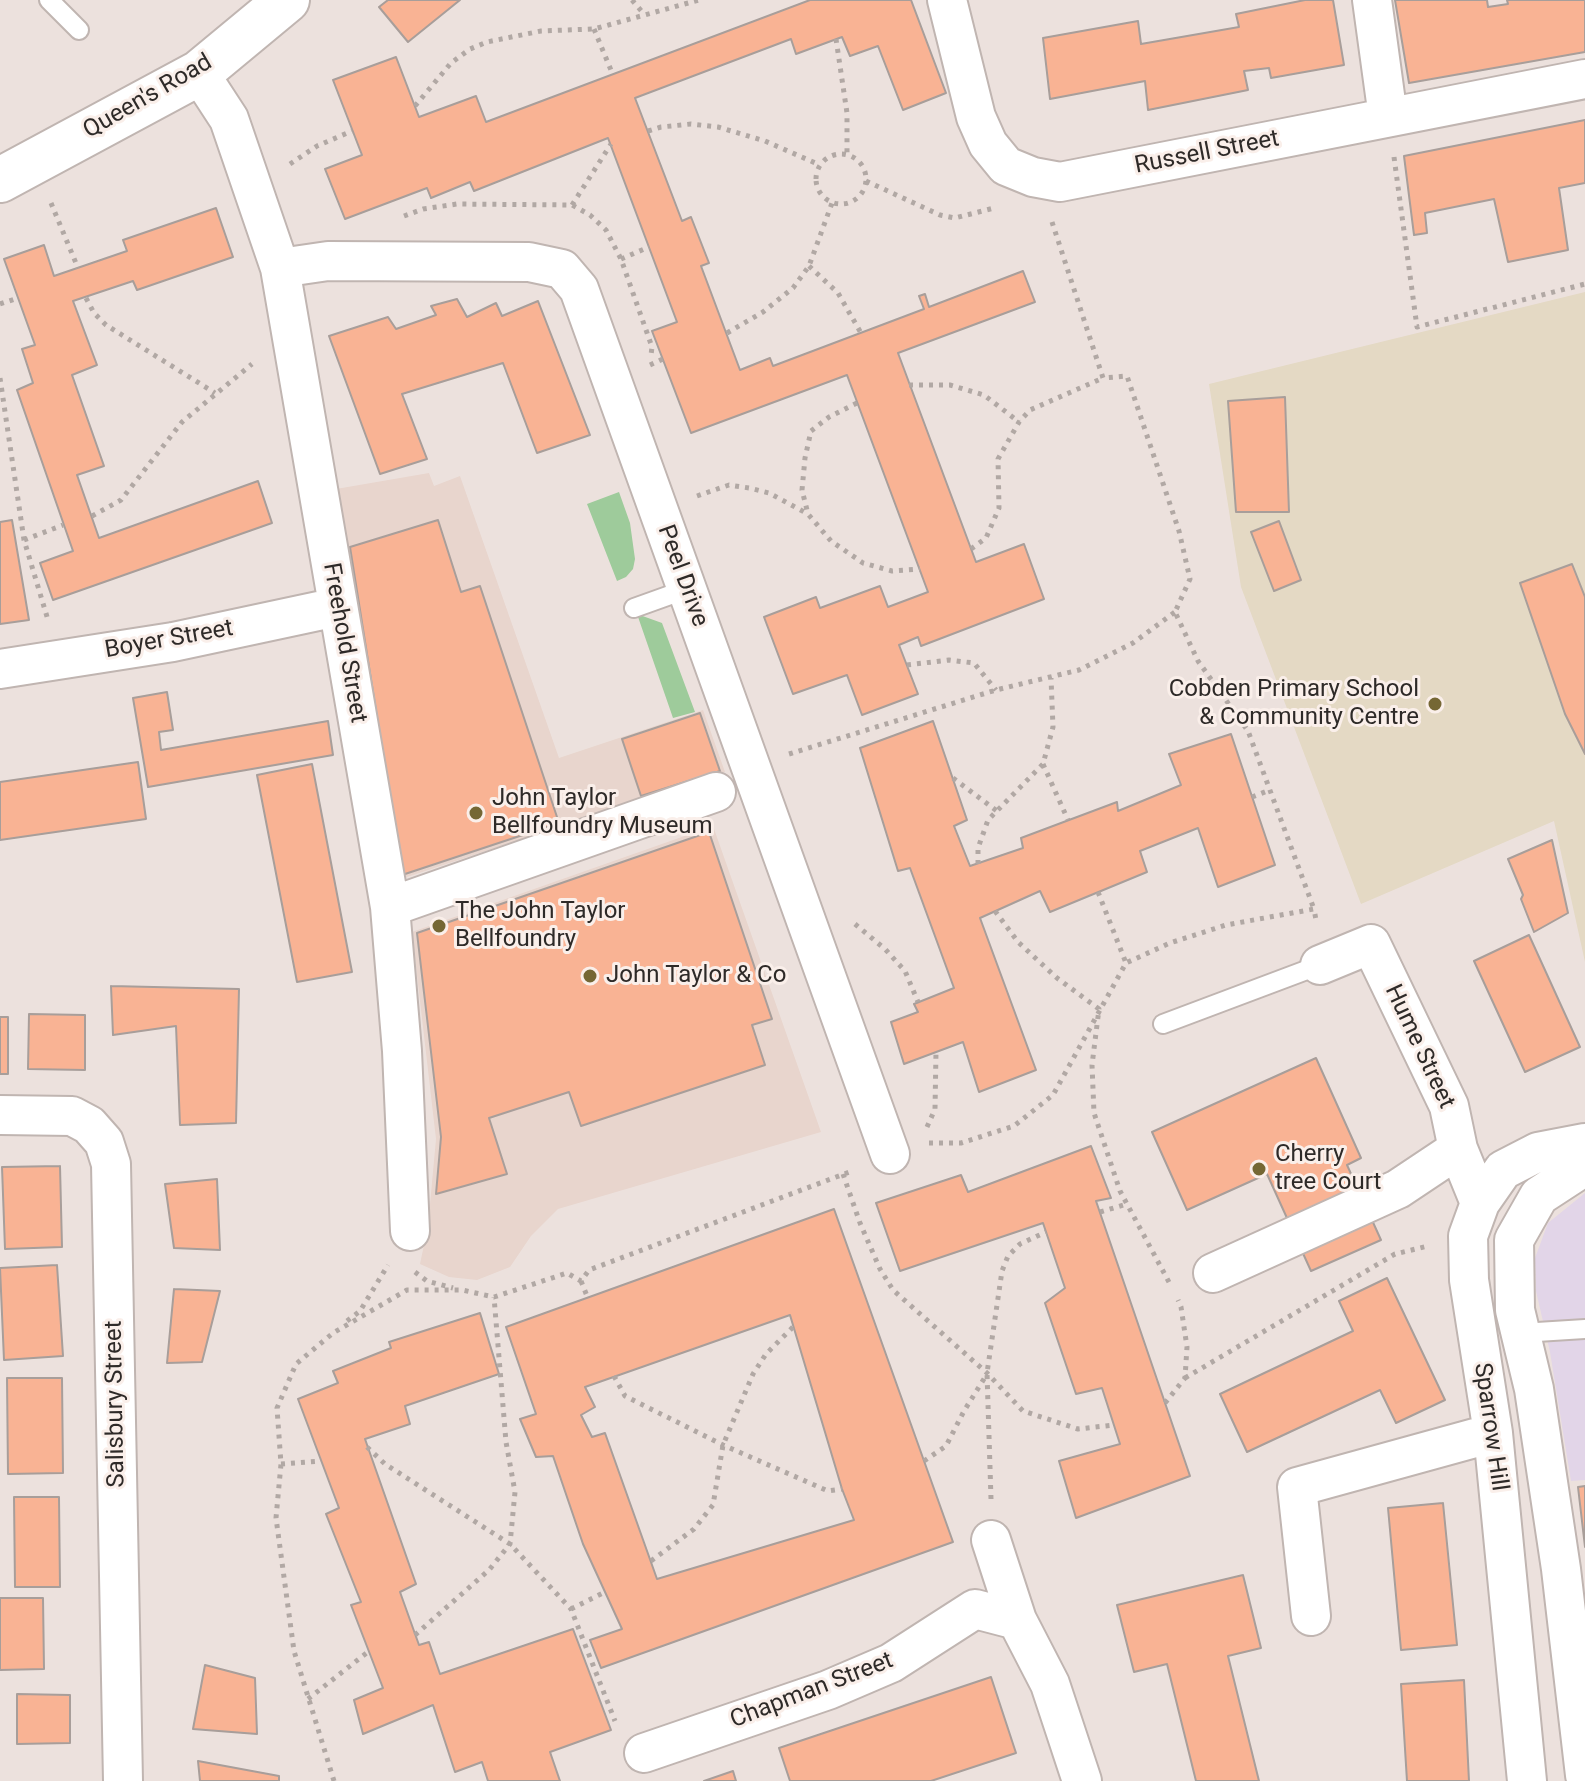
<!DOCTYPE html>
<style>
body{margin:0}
canvas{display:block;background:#ece1dd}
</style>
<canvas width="1585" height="1781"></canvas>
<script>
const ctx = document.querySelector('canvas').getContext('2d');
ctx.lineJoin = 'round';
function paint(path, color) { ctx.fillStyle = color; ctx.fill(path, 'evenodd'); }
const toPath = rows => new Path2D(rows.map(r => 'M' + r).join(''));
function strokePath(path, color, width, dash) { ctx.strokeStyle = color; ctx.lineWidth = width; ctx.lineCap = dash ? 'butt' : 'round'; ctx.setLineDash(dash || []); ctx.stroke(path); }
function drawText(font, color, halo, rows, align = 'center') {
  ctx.font = font + ' Roboto,sans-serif'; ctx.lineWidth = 6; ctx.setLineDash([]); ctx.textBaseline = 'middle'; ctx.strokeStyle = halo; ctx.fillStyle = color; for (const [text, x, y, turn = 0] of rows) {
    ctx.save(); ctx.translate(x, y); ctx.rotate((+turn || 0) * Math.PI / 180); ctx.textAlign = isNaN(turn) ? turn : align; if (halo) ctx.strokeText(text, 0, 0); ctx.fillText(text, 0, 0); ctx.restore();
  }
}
paint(toPath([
 [1585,1193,1585,1480,1571,1481,1550,1352,1536,1291,1535,1258,1548,1223]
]), '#e2d5e8');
paint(toPath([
 [429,473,434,486,460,476,559,758,703,710,725,772,401,879,336,489],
 [713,826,821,1132,558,1209,531,1236,510,1267,477,1280,449,1277,420,1264,428,1226,436,1139,412,932]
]), '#e8d5cd');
paint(toPath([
 [1585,292,1585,962,1554,821,1361,904,1241,587,1209,384]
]), '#e4d9c4');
paint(toPath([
 [619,492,630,523,635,559,633,569,626,577,617,581,587,504],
 [637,614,662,623,695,712,673,718]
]), '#9ecb9b');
const building = toPath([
 [388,0,460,0,408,42,379,7,388,0],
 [810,0,911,0,946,93,903,110,878,46,850,56,842,37,796,54,791,39,635,98,682,221,691,217,709,263,701,266,740,370,770,358,773,366,924,309,919,296,925,294,929,307,1023,271,1035,302,898,353,976,562,1024,544,1044,599,921,646,918,637,899,645,918,694,862,715,847,675,793,694,764,617,816,597,820,608,880,586,888,607,928,592,847,375,691,433,652,331,677,322,608,138,474,191,470,182,431,198,427,188,345,219,325,169,362,155,333,80,396,57,419,117,476,96,486,122,810,0],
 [1305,0,1333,0,1344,65,1271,78,1269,68,1244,71,1248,90,1148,110,1145,81,1050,99,1043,38,1138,21,1141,44,1239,27,1236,14,1305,0],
 [1395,0,1487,0,1488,7,1508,4,1507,0,1585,0,1585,52,1409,83,1395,0],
 [1585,120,1585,183,1559,188,1568,250,1508,262,1494,199,1425,213,1427,233,1414,235,1404,156,1585,120],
 [216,208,233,257,137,290,133,281,73,301,97,365,72,375,104,466,77,475,99,538,258,481,272,523,53,600,40,563,73,551,17,390,33,383,22,349,35,345,4,259,44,245,54,276,127,251,123,240,216,208],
 [457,299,467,317,496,303,502,316,538,301,590,435,537,453,503,363,402,394,427,459,380,474,329,336,388,317,396,329,436,315,431,306,457,299],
 [1285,397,1289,512,1236,512,1228,401,1285,397],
 [12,520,29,620,0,624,0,522,12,520],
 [438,520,461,592,480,586,559,823,402,875,350,547,438,520],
 [1279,521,1301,580,1274,591,1251,532,1279,521],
 [1572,564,1585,597,1585,754,1565,714,1520,583,1572,564],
 [167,692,173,730,159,732,161,750,328,721,333,755,148,787,133,698,167,692],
 [700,713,720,771,641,796,622,739,700,713],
 [933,721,967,820,954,826,970,866,1023,848,1021,838,1117,802,1118,811,1181,785,1169,754,1231,734,1275,865,1218,887,1198,828,1140,851,1147,872,1050,912,1040,891,980,918,1036,1070,979,1092,963,1042,904,1064,891,1022,918,1012,914,1004,954,988,910,868,898,871,860,748,933,721],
 [138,762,146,819,0,840,0,782,138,762],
 [312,764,352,972,297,982,257,775,312,764],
 [709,832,772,1019,752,1025,765,1065,581,1126,569,1092,489,1118,507,1174,436,1194,441,1137,417,933,709,832],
 [1552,840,1568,913,1534,932,1521,899,1523,895,1508,859,1552,840],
 [1529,935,1580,1047,1525,1072,1474,961,1529,935],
 [111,986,239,989,236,1123,180,1125,176,1026,113,1035,111,986],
 [29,1014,85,1015,85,1070,28,1069,29,1014],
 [0,1017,8,1017,8,1074,0,1074,0,1017],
 [1316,1058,1361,1158,1347,1165,1381,1240,1311,1271,1267,1174,1187,1210,1152,1132,1316,1058],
 [1091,1146,1111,1198,1096,1201,1190,1476,1076,1518,1059,1461,1120,1444,1102,1388,1076,1394,1045,1303,1065,1288,1043,1223,900,1271,876,1203,961,1175,968,1192,1091,1146],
 [60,1166,62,1247,5,1249,2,1167,60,1166],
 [217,1179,220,1250,174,1248,165,1184,217,1179],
 [834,1209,953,1542,601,1668,590,1640,622,1629,583,1544,553,1456,536,1457,520,1419,536,1414,506,1327,834,1209],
 [790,1315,842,1489,854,1520,657,1579,605,1433,592,1437,581,1415,595,1407,585,1387,790,1315],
 [57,1265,63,1356,4,1360,0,1268,57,1265],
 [1387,1278,1445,1400,1396,1423,1380,1390,1247,1452,1220,1394,1353,1331,1339,1301,1387,1278],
 [174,1289,220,1291,202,1362,167,1363,174,1289],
 [480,1313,499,1374,405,1406,410,1424,365,1439,416,1584,400,1592,419,1645,429,1642,440,1674,573,1629,611,1730,550,1752,560,1781,488,1781,482,1762,455,1772,433,1705,363,1734,354,1700,383,1688,351,1605,361,1602,326,1514,339,1508,298,1399,338,1383,333,1371,391,1348,389,1342,480,1313],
 [7,1378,62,1378,63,1473,8,1474,7,1378],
 [1585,1486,1585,1547,1578,1487,1585,1486],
 [14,1497,59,1497,60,1587,15,1587,14,1497],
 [1443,1503,1457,1645,1401,1650,1388,1508,1443,1503],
 [1243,1575,1261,1648,1228,1656,1259,1781,1196,1781,1167,1664,1134,1672,1117,1605,1243,1575],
 [0,1598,43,1598,44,1669,0,1670,0,1598],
 [205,1665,255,1678,257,1734,193,1729,205,1665],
 [991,1677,1016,1753,931,1781,790,1781,779,1748,991,1677],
 [1464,1680,1469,1781,1407,1781,1401,1684,1464,1680],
 [17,1694,70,1695,70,1743,17,1744,17,1694],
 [198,1761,279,1776,279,1781,200,1781,198,1761],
 [733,1771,736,1781,704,1781,733,1771]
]);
paint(building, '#f9b394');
strokePath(building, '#a89e9a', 2);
const service = toPath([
 [49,0,79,30],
 [634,608,687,589],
 [1163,1024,1320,965],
 [1521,1333,1585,1329]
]);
const minor = toPath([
 [947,0,976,117,988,144,1006,166,1033,177,1060,182,1585,79],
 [1372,0,1388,117],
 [199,73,229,119,280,268,390,907,402,1051,410,1231],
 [280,268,328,261,529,262,562,269,579,289,890,1154],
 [0,669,173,642,337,607],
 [390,907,716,792],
 [1320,965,1371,944,1449,1106,1458,1149,1480,1203],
 [0,1115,72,1116,89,1125,104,1142,111,1164,123,1781],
 [1585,1166,1539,1196,1514,1240,1515,1310,1534,1389,1561,1569,1585,1775],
 [1213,1273,1398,1189,1458,1149],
 [991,1540,1017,1620],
 [1311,1616,1297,1487,1493,1433],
 [644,1753,828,1690,891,1663,975,1609,1017,1620,1050,1684,1082,1781],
 [1527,1781,1493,1433,1469,1280,1468,1236,1480,1203,1503,1170,1538,1152,1585,1143]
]);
const primary = toPath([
 [0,180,199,73,287,0]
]);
strokePath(service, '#c0b5b1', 22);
strokePath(minor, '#c0b5b1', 42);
strokePath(primary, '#c0b5b1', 48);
strokePath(toPath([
 [632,0,644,14],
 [594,29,613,75],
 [836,39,847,113,847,155],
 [415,106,451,63,470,49,487,42,541,31,594,29,699,0],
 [648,131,661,127,691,124,718,127,765,141,820,165],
 '816 179a25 25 0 1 1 50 0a25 25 0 1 1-50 0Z',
 [1394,157,1417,327,1585,284],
 [290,164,317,146,352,131],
 [866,181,940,215,955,218,994,208],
 [51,203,78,268],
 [572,205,611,144],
 [404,216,423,209,457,204,572,205,590,215,606,230,621,259,652,347,651,355],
 [1052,222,1103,378,1127,376,1179,531,1190,579,1175,612,1198,661,1248,731,1314,909],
 [621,259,649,247],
 [809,266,838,293,861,333],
 [86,298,94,313,106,325,215,393],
 [0,304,18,298],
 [727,333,763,312,793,288,809,266,832,203],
 [650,365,663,359],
 [0,378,24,540,48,620],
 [909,385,950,385,984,395,1019,422],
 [857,403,829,417,811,431,805,458,802,490,808,514,831,541,863,563,892,571,920,569],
 [697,496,729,485,749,488,769,493,808,514],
 [92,516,121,500,182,422,252,364],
 [24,540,63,525],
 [971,549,986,538,999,508,998,459,1019,422,1030,410,1103,378],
 [907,665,949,660,974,663,996,690],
 [789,754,996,690,1079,670,1133,643,1175,612],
 [1043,764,1068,820],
 [953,778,997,811],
 [1252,797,1270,790],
 [978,864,978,848,988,820,1043,764,1053,727,1051,678],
 [1098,892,1126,963],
 [995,911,1018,942,1057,978,1099,1009,1092,1065,1094,1113,1120,1191,1170,1284],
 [855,924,885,949,905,971,918,1002],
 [927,1127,935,1109,936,1052],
 [929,1143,961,1143,1014,1126,1053,1095,1126,963,1170,943,1226,925,1314,909,1316,920],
 [843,1174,860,1223,880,1269,893,1290,987,1373,1023,1411,1078,1429,1114,1425],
 [1100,1212,1127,1204],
 [415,1272,427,1281,453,1288],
 [581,1281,587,1296],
 [347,1321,360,1311,388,1265],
 [614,1376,625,1396,723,1445,828,1491,842,1489],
 [1185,1378,1395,1254,1428,1246],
 [1165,1403,1185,1378,1187,1347,1181,1307,1178,1300],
 [367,1447,385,1464,510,1544,571,1609,615,1721],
 [924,1461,946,1446,964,1411,987,1374],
 [281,1464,321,1461],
 [991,1499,987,1373,1002,1271,1008,1256,1020,1244,1046,1232],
 [651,1561,694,1529,713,1505,723,1445,753,1374,766,1354,794,1326],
 [571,1609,605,1592],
 [415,1635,489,1570,510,1544,515,1492,506,1442,494,1297],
 [308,1699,369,1651],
 [334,1781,294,1651,276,1518,281,1464,277,1408,296,1364,333,1333,407,1290,462,1290,494,1297,567,1273,581,1281,589,1270,852,1171]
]), '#b1a8a4', 5, [4, 6]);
strokePath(service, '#fff', 18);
strokePath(minor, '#fff', 38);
strokePath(primary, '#fff', 44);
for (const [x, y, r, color] of [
 [1435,704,8,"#756734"],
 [476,813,8,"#756734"],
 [439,926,8,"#756734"],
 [590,976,8,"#756734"],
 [1259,1169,8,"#756734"]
]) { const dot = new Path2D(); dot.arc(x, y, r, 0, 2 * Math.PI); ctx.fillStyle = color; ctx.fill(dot); strokePath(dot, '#faefea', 3); }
drawText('24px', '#2e2a28', '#faefea', [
 ["Queen's Road",148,97,-30],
 ["Russell Street",1207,153,-11],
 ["Peel Drive",682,576,70],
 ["Boyer Street",169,640,-10],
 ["Freehold Street",344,643,80],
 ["Hume Street",1419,1047,65],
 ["Salisbury Street",116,1404,-91],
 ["Sparrow Hill",1490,1427,82],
 ["Chapman Street",812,1691,-21]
]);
drawText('24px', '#2e2a28', '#faefea', [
 ["Cobden Primary School",1419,690,"right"],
 ["& Community Centre",1419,718,"right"],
 ["John Taylor",492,799],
 ["Bellfoundry Museum",492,827],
 ["The John Taylor",455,912],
 ["Bellfoundry",455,940],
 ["John Taylor & Co",606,976],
 ["Cherry",1275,1155],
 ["tree Court",1275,1183]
], 'left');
</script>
